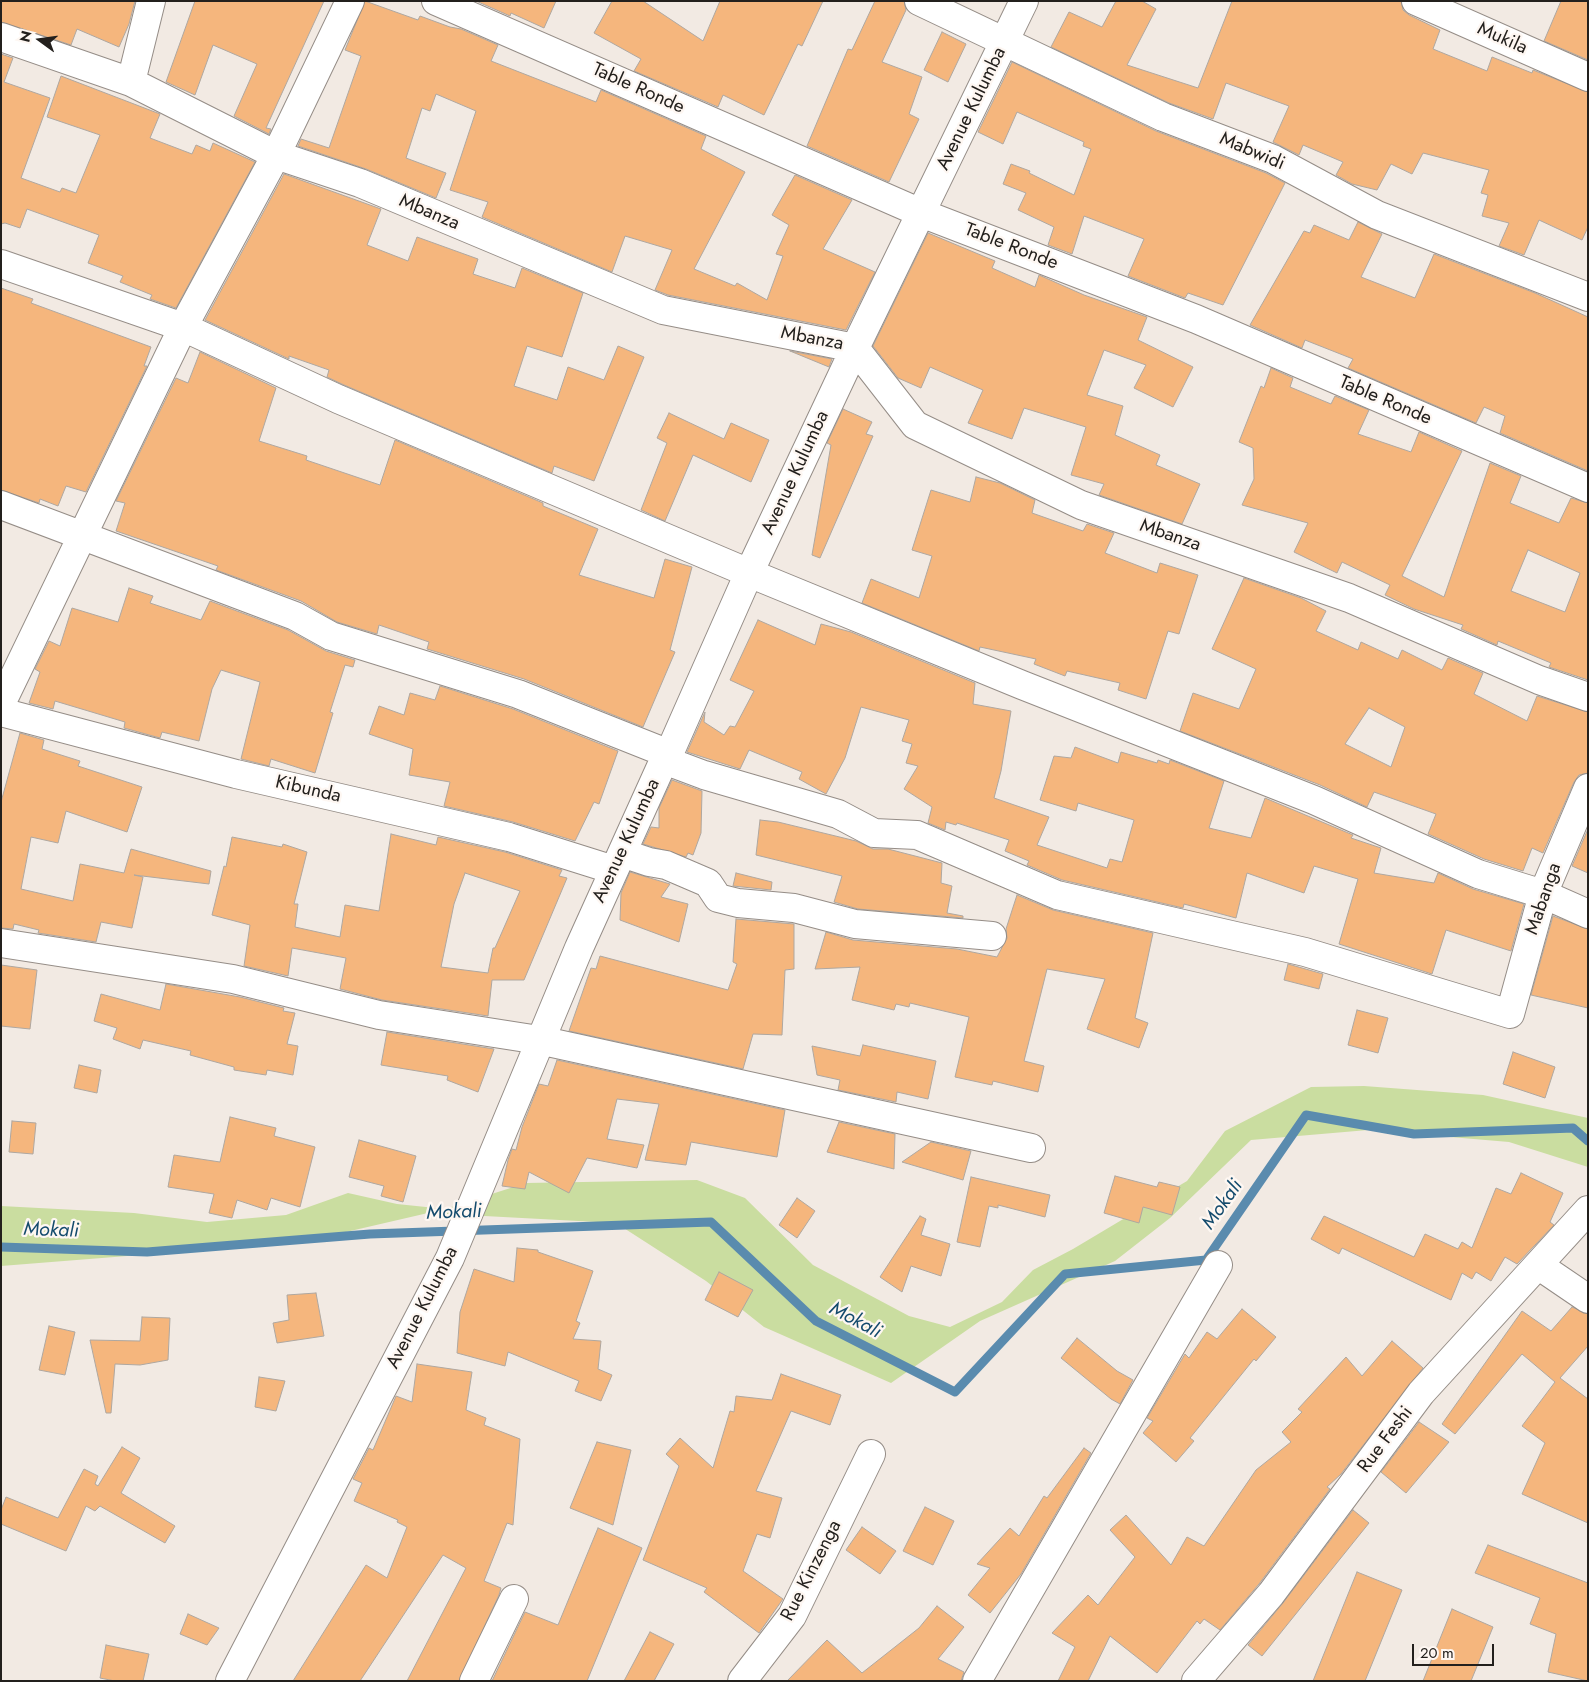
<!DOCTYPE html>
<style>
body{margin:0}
#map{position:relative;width:1589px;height:1682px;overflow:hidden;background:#f2eae3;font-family:Jost,sans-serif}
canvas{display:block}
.frame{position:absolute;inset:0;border:2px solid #23201d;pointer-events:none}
.north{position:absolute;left:15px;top:15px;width:50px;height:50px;-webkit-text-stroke:4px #fef7f2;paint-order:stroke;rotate:284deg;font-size:14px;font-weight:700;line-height:20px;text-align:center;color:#23201d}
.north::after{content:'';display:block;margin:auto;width:18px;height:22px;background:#23201d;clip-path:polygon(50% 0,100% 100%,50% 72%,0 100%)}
.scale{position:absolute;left:1412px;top:1644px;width:82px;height:22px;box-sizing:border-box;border:2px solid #23201d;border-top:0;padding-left:6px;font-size:15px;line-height:18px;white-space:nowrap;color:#23201d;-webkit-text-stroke:4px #fef7f2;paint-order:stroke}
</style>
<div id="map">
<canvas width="1589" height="1682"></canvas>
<div class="frame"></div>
<div class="north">N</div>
<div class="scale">20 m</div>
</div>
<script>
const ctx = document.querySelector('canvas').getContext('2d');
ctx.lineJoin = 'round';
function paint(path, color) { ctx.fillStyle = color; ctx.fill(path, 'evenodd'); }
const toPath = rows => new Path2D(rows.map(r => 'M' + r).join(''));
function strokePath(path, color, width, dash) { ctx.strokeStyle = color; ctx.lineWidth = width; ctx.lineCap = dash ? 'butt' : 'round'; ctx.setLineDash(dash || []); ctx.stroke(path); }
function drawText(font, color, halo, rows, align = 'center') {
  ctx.font = font + ' Jost,sans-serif'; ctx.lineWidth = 4.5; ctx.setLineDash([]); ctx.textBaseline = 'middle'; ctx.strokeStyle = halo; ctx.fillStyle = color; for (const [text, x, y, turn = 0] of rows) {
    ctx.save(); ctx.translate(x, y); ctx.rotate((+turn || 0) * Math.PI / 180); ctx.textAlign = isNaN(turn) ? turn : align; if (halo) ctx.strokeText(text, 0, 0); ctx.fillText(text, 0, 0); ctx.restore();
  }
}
paint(toPath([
 [1364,1086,1483,1095,1588,1118,1588,1167,1509,1142,1368,1130,1251,1140,1170,1218,1115,1261,980,1321,891,1383,764,1327,706,1281,616,1223,428,1213,346,1232,190,1251,1,1266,1,1206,134,1213,207,1222,286,1215,348,1193,397,1204,445,1209,526,1183,697,1180,745,1198,813,1265,909,1316,950,1327,1002,1302,1033,1270,1073,1249,1187,1181,1225,1131,1311,1087]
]), '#cadda0');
strokePath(toPath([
 [1,1247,147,1252,370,1234,711,1222,816,1321,955,1392,1065,1274,1206,1260,1306,1115,1414,1134,1573,1128,1588,1141]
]), '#5a8bae', 9);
const building = toPath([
 [1,1,135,1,129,24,119,47,77,29,71,45,1,22,1,1],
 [195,1,324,1,266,128,271,129,269,134,234,116,257,64,213,45,195,95,166,82,195,1],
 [365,1,418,20,420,16,450,27,461,29,498,45,491,61,596,102,601,90,706,136,701,149,745,172,694,269,735,286,737,283,767,300,783,256,776,254,789,225,772,215,795,175,852,200,823,249,875,272,846,330,668,295,655,290,672,250,625,236,612,272,482,217,488,202,450,190,476,111,436,94,430,111,422,108,406,158,446,173,436,198,366,169,298,146,301,139,329,148,361,56,345,50,365,1],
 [476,1,556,1,544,28,511,13,510,16,476,1],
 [612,1,643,1,703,41,720,1,823,1,802,46,798,44,764,115,723,95,718,107,634,71,641,59,594,33,612,1],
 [875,1,904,1,906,10,882,62,922,77,909,114,919,119,889,182,807,146,848,49,852,50,875,1],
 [1116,1,1142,1,1156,9,1127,65,1198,88,1232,1,1401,1,1403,10,1409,15,1440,30,1433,49,1487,71,1492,57,1532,73,1533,70,1588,92,1588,227,1582,240,1539,220,1524,255,1499,246,1509,223,1482,216,1488,195,1481,193,1489,170,1423,153,1412,174,1391,164,1377,190,1352,184,1336,175,1343,162,1303,145,1299,155,1273,142,1289,106,1226,83,1213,119,1169,103,1051,47,1069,12,1102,27,1116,1],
 [1561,1,1588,1,1588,60,1544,41,1561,1],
 [942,32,966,44,948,82,924,70,942,32],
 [1,54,13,58,4,82,50,98,21,178,60,192,62,188,76,193,100,135,47,117,61,76,160,114,150,138,192,154,196,145,210,151,213,143,255,162,176,308,150,299,152,295,120,282,123,276,88,263,99,235,27,209,20,228,5,223,1,224,1,54],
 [1012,62,1156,131,1266,173,1285,183,1223,305,1188,293,1185,298,1128,276,1144,239,1084,216,1072,254,1048,245,1054,227,1018,210,1026,193,1003,184,1011,164,1030,171,1029,173,1074,195,1091,149,1083,146,1084,142,1017,112,1003,144,978,132,1012,62],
 [284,174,381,209,367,245,408,261,417,237,478,259,473,274,515,288,522,268,583,293,562,357,527,346,514,386,557,400,568,367,604,380,618,346,644,357,594,481,554,466,552,473,344,385,327,377,329,370,289,356,289,359,205,320,284,174],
 [1358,222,1382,234,1361,277,1415,298,1434,254,1535,293,1588,317,1588,471,1500,433,1505,416,1484,407,1476,423,1348,368,1353,359,1305,340,1302,348,1250,325,1304,231,1310,233,1314,225,1349,240,1358,222],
 [928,233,995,261,992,268,1035,287,1039,275,1084,295,1147,317,1138,340,1193,367,1173,407,1134,388,1146,365,1104,350,1087,395,1123,406,1115,435,1160,455,1156,465,1200,484,1182,524,1099,495,1104,484,1071,475,1086,427,1024,408,1012,439,968,423,983,390,930,367,921,388,898,378,873,346,928,233],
 [1,288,33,299,31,303,151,347,144,366,147,366,86,492,66,486,58,506,40,499,39,503,1,490,1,288],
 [790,351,832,359,829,367,790,351],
 [200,352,276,388,259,441,307,456,306,460,380,485,395,440,543,503,543,506,598,529,579,575,654,598,665,559,692,567,670,650,675,652,643,727,524,679,427,649,429,642,379,625,377,634,337,622,301,601,216,570,218,566,116,531,125,503,116,501,176,378,188,383,200,352],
 [1271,368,1293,378,1290,387,1331,404,1335,396,1369,410,1358,434,1411,452,1419,432,1462,451,1402,576,1444,597,1490,463,1521,476,1510,503,1559,523,1571,498,1588,503,1588,680,1549,667,1551,663,1498,641,1497,645,1461,629,1463,625,1414,609,1385,595,1390,585,1342,562,1337,573,1294,552,1308,523,1242,505,1254,479,1253,448,1239,442,1261,386,1264,388,1271,368],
 [1528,550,1580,573,1565,612,1511,591,1528,550],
 [843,409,872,422,866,434,873,436,820,558,812,555,831,445,827,443,843,409],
 [669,413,724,439,731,423,769,440,751,482,693,455,665,521,641,510,667,443,657,438,669,413],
 [976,477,1000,483,1035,500,1032,513,1083,531,1087,524,1114,533,1105,553,1157,573,1160,563,1198,575,1179,634,1168,631,1146,699,1118,690,1120,683,1067,671,1065,676,1034,664,1036,659,980,647,979,651,862,603,871,579,919,598,932,556,912,550,931,490,970,502,976,477],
 [1244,578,1301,598,1326,611,1316,631,1358,650,1361,642,1398,659,1402,650,1442,670,1448,658,1483,673,1474,694,1527,721,1537,696,1588,712,1588,773,1579,775,1574,782,1543,853,1532,848,1523,871,1484,859,1428,834,1436,814,1374,792,1367,807,1320,785,1180,731,1193,693,1239,709,1256,669,1212,649,1244,578],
 [1369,708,1405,727,1391,767,1345,744,1369,708],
 [129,588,153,596,150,603,201,620,210,601,288,630,326,651,355,660,353,667,345,665,330,712,333,713,315,773,271,759,269,766,241,759,260,682,221,670,212,689,199,741,162,732,160,738,124,728,125,722,55,701,53,709,29,703,40,672,35,669,49,641,60,646,72,608,118,622,129,588],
 [758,620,815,645,821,624,851,632,975,683,973,704,1011,711,1001,771,994,798,1049,817,1037,845,1107,868,1110,859,1122,862,1134,820,1078,803,1076,811,1040,800,1054,756,1071,758,1075,747,1118,763,1121,752,1157,763,1158,760,1169,764,1170,760,1224,781,1209,828,1251,838,1265,798,1353,835,1351,838,1381,848,1374,873,1434,883,1438,873,1473,889,1524,904,1511,951,1446,930,1432,974,1339,944,1358,879,1314,866,1304,893,1247,873,1236,918,1184,904,1183,908,1062,880,1027,865,1029,861,1005,851,1009,840,957,823,956,825,946,822,945,830,928,823,932,807,904,789,918,766,906,763,912,744,902,741,909,720,861,707,845,758,826,794,799,779,802,772,749,750,740,769,687,752,705,712,704,722,724,735,730,726,735,727,754,691,730,680,758,620],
 [440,686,513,709,618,751,599,804,594,802,575,841,513,822,444,806,450,782,409,775,413,749,369,734,379,706,404,715,410,693,435,700,440,686],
 [20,733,44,740,42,749,80,761,78,766,142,787,127,832,66,811,58,843,31,837,21,889,73,901,80,864,124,873,131,849,211,871,209,884,134,875,143,877,132,928,101,922,96,942,38,933,39,930,14,924,13,929,1,928,1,802,20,733],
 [672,780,702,791,701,833,693,855,688,853,686,857,643,844,651,827,659,828,659,808,672,780],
 [760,820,778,822,856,841,873,849,888,849,942,863,941,883,952,886,947,913,963,916,963,918,858,909,834,902,842,876,756,855,760,820],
 [1588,829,1588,873,1572,866,1588,829],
 [391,834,436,845,438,837,505,852,562,870,559,876,567,878,524,980,492,980,488,1016,382,1000,340,989,346,958,292,948,288,976,244,966,250,925,212,915,224,866,226,867,232,837,282,847,283,844,307,852,294,904,298,904,295,927,340,937,345,905,379,911,391,834],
 [465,873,520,891,495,948,493,948,488,973,441,967,454,904,465,873],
 [630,872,670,884,661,897,688,904,679,942,620,920,621,893,630,872],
 [736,873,772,882,771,890,733,886,736,873],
 [1017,895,1053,910,1153,933,1135,1018,1148,1023,1139,1048,1087,1029,1105,979,1047,969,1024,1061,1044,1066,1038,1092,993,1081,992,1085,955,1077,969,1017,910,1003,909,1007,896,1004,894,1010,852,1000,860,967,815,969,826,932,853,940,957,949,997,957,1007,938,1006,929,1017,895],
 [1553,916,1588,929,1588,1008,1531,995,1553,916],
 [736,919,794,924,794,969,785,970,782,1035,753,1034,743,1069,569,1031,591,968,596,969,600,956,728,990,737,964,733,962,736,919],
 [1288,964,1323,974,1319,989,1284,980,1288,964],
 [1,965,37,970,30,1029,1,1026,1,965],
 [166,984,240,997,284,1008,283,1011,295,1013,287,1044,298,1046,293,1075,267,1070,266,1075,234,1070,234,1067,190,1055,191,1051,143,1040,140,1049,113,1039,117,1028,94,1021,101,994,160,1010,166,984],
 [1357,1010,1388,1018,1378,1053,1348,1045,1357,1010],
 [387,1032,494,1049,478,1092,447,1080,448,1076,381,1065,387,1032],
 [863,1045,936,1061,928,1099,897,1092,896,1102,838,1090,840,1080,817,1075,812,1046,860,1056,863,1045],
 [1513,1052,1555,1067,1545,1098,1503,1084,1513,1052],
 [557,1060,785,1110,777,1157,691,1142,686,1165,645,1160,659,1104,617,1099,607,1139,644,1145,637,1168,587,1158,569,1193,529,1172,525,1189,502,1186,508,1160,512,1149,516,1150,522,1127,539,1084,548,1086,557,1060],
 [79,1065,101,1070,97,1093,74,1088,79,1065],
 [230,1117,276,1128,274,1136,315,1147,300,1207,271,1198,267,1210,237,1200,232,1218,209,1213,214,1194,168,1187,174,1155,220,1162,230,1117],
 [12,1121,36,1123,33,1154,9,1152,12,1121],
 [839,1122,895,1134,894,1169,827,1152,839,1122],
 [359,1140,416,1156,403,1202,381,1196,384,1186,349,1177,359,1140],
 [931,1142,971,1151,963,1180,902,1162,931,1142],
 [1521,1173,1563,1193,1550,1222,1554,1225,1517,1264,1505,1257,1491,1281,1476,1272,1472,1279,1462,1273,1451,1300,1342,1248,1339,1254,1311,1239,1324,1216,1414,1257,1425,1234,1458,1249,1462,1242,1472,1248,1496,1188,1511,1194,1521,1173],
 [1115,1176,1157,1187,1159,1182,1180,1187,1172,1215,1143,1207,1139,1223,1104,1213,1115,1176],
 [971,1177,1050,1195,1045,1217,998,1205,998,1208,989,1206,980,1247,957,1242,971,1177],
 [797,1198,815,1211,797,1238,779,1225,797,1198],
 [920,1216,926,1219,921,1235,950,1244,941,1276,911,1266,902,1292,880,1277,920,1216],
 [517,1248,538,1250,538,1252,593,1271,576,1321,580,1323,573,1339,601,1341,598,1369,612,1375,601,1401,575,1391,579,1381,508,1352,505,1366,457,1353,460,1312,474,1269,514,1282,517,1248],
 [719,1272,753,1290,738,1317,705,1300,719,1272],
 [316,1293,324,1336,277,1343,273,1323,289,1320,287,1295,316,1293],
 [1572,1307,1588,1314,1588,1346,1560,1378,1588,1399,1588,1523,1522,1494,1545,1443,1522,1426,1555,1382,1522,1354,1455,1434,1442,1424,1522,1311,1551,1331,1572,1307],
 [1242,1309,1276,1337,1256,1361,1254,1359,1190,1438,1194,1441,1176,1462,1143,1433,1153,1421,1147,1418,1185,1354,1189,1358,1207,1332,1217,1339,1242,1309],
 [142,1317,170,1318,168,1360,140,1365,115,1364,111,1413,106,1413,90,1340,140,1341,142,1317],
 [49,1326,75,1332,65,1375,39,1370,49,1326],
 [1077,1338,1117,1371,1133,1380,1120,1404,1111,1399,1061,1358,1077,1338],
 [1392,1341,1423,1368,1341,1474,1327,1487,1330,1489,1259,1584,1220,1630,1204,1619,1200,1624,1197,1621,1157,1673,1110,1636,1088,1681,1058,1681,1075,1647,1052,1633,1088,1595,1098,1605,1135,1557,1110,1530,1126,1515,1171,1565,1187,1537,1204,1546,1256,1470,1291,1442,1282,1432,1302,1412,1298,1409,1346,1357,1362,1376,1392,1341],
 [417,1364,472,1372,466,1410,486,1418,484,1425,520,1439,513,1525,507,1523,484,1581,501,1588,499,1595,459,1681,407,1681,466,1568,443,1555,360,1681,293,1681,366,1565,387,1578,407,1527,397,1522,398,1520,354,1501,362,1483,353,1479,369,1448,373,1450,396,1396,412,1402,417,1364],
 [781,1374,841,1395,830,1425,791,1411,756,1491,782,1498,770,1538,757,1534,743,1571,783,1599,759,1633,704,1592,707,1588,643,1560,679,1466,666,1454,680,1438,713,1468,730,1411,734,1412,736,1396,772,1400,781,1374],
 [259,1377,285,1381,276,1411,255,1407,259,1377],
 [1419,1422,1449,1442,1406,1493,1381,1472,1419,1422],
 [597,1442,631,1450,613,1525,570,1508,597,1442],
 [122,1447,140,1458,121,1493,175,1526,165,1543,100,1506,95,1511,86,1506,66,1551,1,1524,1,1510,6,1497,58,1518,84,1469,98,1476,95,1484,98,1486,122,1447],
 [1084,1448,1091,1453,1021,1574,990,1613,968,1595,990,1568,977,1564,1010,1528,1019,1536,1044,1496,1047,1498,1084,1448],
 [925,1507,954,1521,933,1565,903,1551,925,1507],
 [1353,1510,1369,1523,1262,1656,1248,1645,1283,1603,1353,1510],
 [862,1527,896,1551,880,1574,846,1550,862,1527],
 [598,1528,642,1548,587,1681,492,1681,525,1612,558,1625,598,1528],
 [1488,1545,1588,1583,1588,1681,1548,1672,1556,1634,1530,1624,1540,1598,1475,1573,1488,1545],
 [1357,1572,1402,1590,1365,1681,1313,1681,1357,1572],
 [937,1606,964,1627,938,1659,964,1672,961,1681,787,1681,827,1640,862,1673,919,1628,937,1606],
 [1452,1609,1493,1627,1471,1681,1423,1681,1452,1609],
 [188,1614,219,1628,207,1645,180,1634,188,1614],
 [650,1632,674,1644,654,1681,624,1681,650,1632],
 [106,1645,149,1654,143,1681,115,1681,100,1678,106,1645]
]);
paint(building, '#f5b67d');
strokePath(building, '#aea7a0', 1);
const street = toPath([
 [436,1,921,213,1196,319,1588,488],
 [919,1,1163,117,1273,159,1377,215,1588,297],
 [1416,1,1588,77],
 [1,37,131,82,276,155,360,183,663,310,855,348,915,425,1081,505,1349,598,1539,680,1588,697],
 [131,82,151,1],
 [1,264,183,327,338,399,749,573,1022,685,1314,800,1478,874,1543,894,1588,914],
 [1,505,295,616,331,636,518,694,669,754],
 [1,704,183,327,276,155,350,1],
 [1,712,236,774,509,837,614,870],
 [664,760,704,775,838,814,874,833,917,835,1057,895,1305,952,1510,1014,1543,894,1588,788],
 [622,853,649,862,666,865,708,883,718,898,738,903,794,908,855,924,992,936],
 [1,943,233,979,379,1015,539,1040,1031,1148],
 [1538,1265,1588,1299],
 [230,1681,450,1258,579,948,664,760,669,754,749,573,855,348,1024,1],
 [474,1681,514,1599],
 [742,1681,792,1616,871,1454],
 [977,1681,1218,1265],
 [1196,1681,1271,1594,1421,1393,1588,1210]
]);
strokePath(street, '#958d87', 30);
strokePath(street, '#fff', 28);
drawText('19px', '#23201d', '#fef7f2', [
 ["Mukila",1502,39,24],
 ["Table Ronde",638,89,24],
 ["Avenue Kulumba",972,109,-64],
 ["Mabwidi",1252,152,23],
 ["Mbanza",429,213,23],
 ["Table Ronde",1011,247,21],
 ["Mbanza",812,339,11],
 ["Table Ronde",1385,401,23],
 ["Avenue Kulumba",796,473,-65],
 ["Mbanza",1170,536,19],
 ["Kibunda",308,790,13],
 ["Avenue Kulumba",627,841,-65],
 ["Mabanga",1544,899,-71],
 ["Avenue Kulumba",423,1308,-63],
 ["Rue Feshi",1386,1440,-53],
 ["Rue Kinzenga",812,1571,-63]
]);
drawText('italic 20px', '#144b6d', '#fef7f2', [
 ["Mokali",1223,1205,-55],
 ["Mokali",454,1213,-2],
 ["Mokali",51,1231,2],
 ["Mokali",855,1321,28]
]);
</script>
